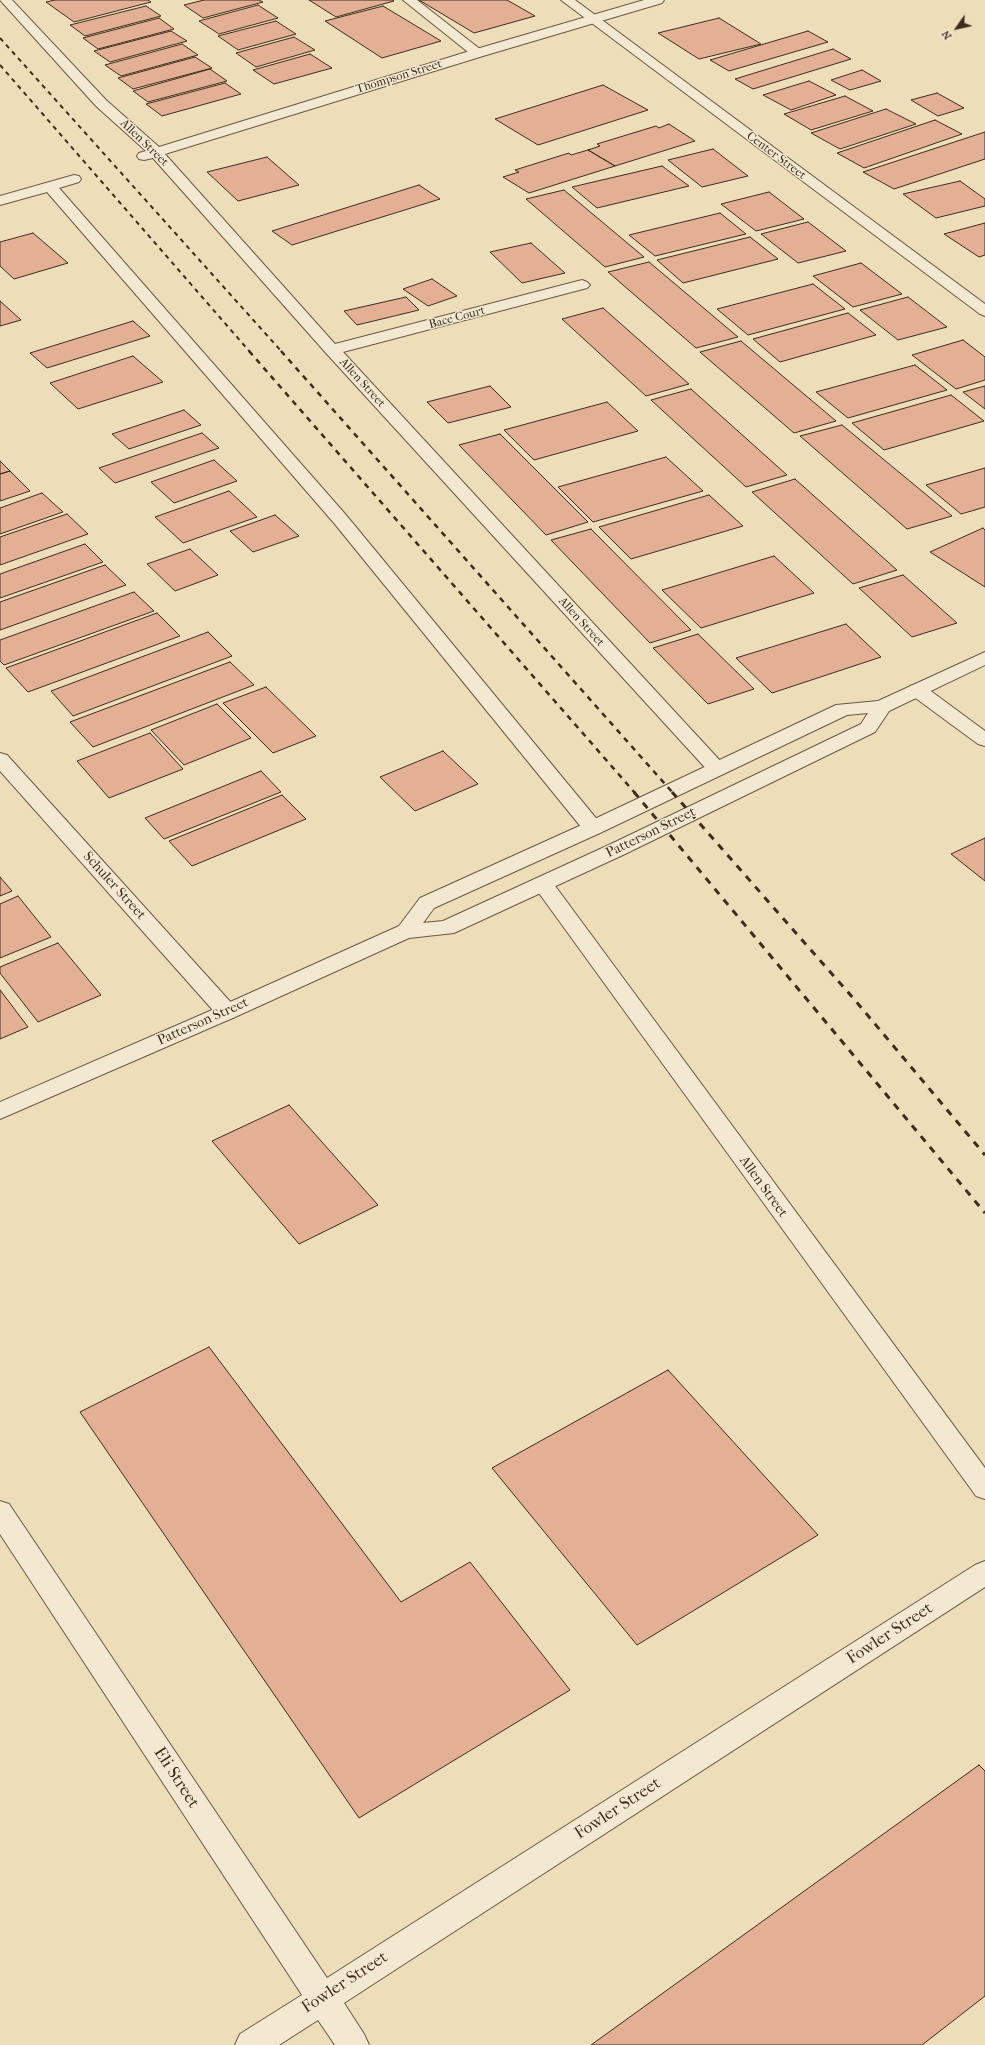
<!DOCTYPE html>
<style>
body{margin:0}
#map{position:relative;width:985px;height:2045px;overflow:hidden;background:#edddb9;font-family:"IM FELL French Canon",serif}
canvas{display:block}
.north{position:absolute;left:937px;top:8px;width:40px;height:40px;-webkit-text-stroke:3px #f3e9d2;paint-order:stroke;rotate:236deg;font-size:11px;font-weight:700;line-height:16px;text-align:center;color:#402c1e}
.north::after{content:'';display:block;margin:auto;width:14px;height:18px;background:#402c1e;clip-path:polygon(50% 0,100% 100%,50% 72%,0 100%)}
</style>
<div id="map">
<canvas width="985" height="2045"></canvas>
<div class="north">N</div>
</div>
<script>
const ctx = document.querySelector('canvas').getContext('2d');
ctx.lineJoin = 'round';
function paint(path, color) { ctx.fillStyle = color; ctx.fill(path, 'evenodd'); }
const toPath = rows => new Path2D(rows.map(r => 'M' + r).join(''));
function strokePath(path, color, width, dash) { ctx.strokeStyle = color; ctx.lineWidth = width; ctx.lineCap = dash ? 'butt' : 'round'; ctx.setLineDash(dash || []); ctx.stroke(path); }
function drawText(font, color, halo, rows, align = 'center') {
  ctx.font = font + ' "IM FELL French Canon",serif'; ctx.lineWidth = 3; ctx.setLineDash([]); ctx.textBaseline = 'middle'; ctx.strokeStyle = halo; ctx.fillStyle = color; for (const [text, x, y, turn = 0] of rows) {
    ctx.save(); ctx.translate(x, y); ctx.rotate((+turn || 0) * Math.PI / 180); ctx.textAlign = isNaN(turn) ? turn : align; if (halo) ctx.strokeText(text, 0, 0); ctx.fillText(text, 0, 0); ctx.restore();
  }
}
const building = toPath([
 [55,0,148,0,151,2,74,22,46,2,55,0],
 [204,0,259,0,263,2,203,18,184,5,204,0],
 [309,0,392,0,394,1,336,17,309,0],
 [419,0,507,0,535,16,474,33,419,0],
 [258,5,278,18,219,34,199,21,258,5],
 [146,6,161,16,85,36,70,25,146,6],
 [383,6,441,41,382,58,325,21,383,6],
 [159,18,174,29,98,49,83,38,159,18],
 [719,18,761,44,699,59,658,33,719,18],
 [276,21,296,34,238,50,218,36,276,21],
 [171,31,187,41,110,62,94,51,171,31],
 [808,31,828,42,729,71,710,60,808,31],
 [294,37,315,50,256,67,236,53,294,37],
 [182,44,198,55,121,76,105,65,182,44],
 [833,49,851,59,753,89,735,79,833,49],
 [310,54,332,68,274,84,253,70,310,54],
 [195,57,212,68,133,89,118,78,195,57],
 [210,69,227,81,148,102,133,91,210,69],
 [862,70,881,81,850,90,831,80,862,70],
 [809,81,836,95,791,110,763,95,809,81],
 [225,83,241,94,162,116,146,104,225,83],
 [603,85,648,110,538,145,495,119,603,85],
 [937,93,964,108,938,116,911,100,937,93],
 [845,96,873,111,811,130,784,114,845,96],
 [886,109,916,124,840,149,811,133,886,109],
 [935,120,962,134,864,168,837,153,935,120],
 [669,124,695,141,615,166,588,150,600,146,597,144,656,126,659,128,669,124],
 [985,132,985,159,894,189,863,172,985,132],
 [713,149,748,176,702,187,668,160,713,149],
 [588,150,615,166,529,193,503,177,519,172,515,170,569,153,571,155,588,150],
 [267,157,299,185,238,201,207,172,267,157],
 [662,166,689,186,597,208,572,187,662,166],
 [960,181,985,199,985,206,936,218,903,194,960,181],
 [419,185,440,199,292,245,272,231,419,185],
 [564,190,644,257,605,267,526,199,564,190],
 [769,192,804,219,756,231,721,204,769,192],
 [720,213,746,234,655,256,629,235,720,213],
 [808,222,846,251,798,263,761,234,808,222],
 [985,223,985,255,979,257,944,234,985,223],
 [33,233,68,263,14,279,0,266,0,242,33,233],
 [750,237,778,259,683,283,657,260,750,237],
 [531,243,565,273,522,283,490,252,531,243],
 [649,262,738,337,696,348,608,272,649,262],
 [861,263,902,294,853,307,813,276,861,263],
 [432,279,457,296,428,306,403,289,432,279],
 [813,284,845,309,748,335,717,309,813,284],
 [406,297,419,310,357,325,344,311,406,297],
 [908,297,947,327,898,340,860,310,908,297],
 [0,301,21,320,0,326,0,301],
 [603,308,689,384,646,396,562,319,603,308],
 [848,313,876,335,780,362,753,339,848,313],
 [133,321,150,336,47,368,30,353,133,321],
 [963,340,985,357,985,380,956,389,912,355,963,340],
 [741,341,836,421,794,433,700,352,741,341],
 [133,356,163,382,78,409,50,383,133,356],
 [915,365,947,390,848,418,816,392,915,365],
 [490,386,511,407,448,423,427,402,490,386],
 [985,386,985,409,963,392,985,386],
 [691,389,787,475,746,487,651,400,691,389],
 [951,395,984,421,884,450,852,423,951,395],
 [607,402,638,431,534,460,504,430,607,402],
 [184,410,201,425,129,449,112,434,184,410],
 [842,425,952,516,907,529,800,436,842,425],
 [202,433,219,448,115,483,99,468,202,433],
 [500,434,588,522,546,535,459,445,500,434],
 [666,457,703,491,593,522,558,487,666,457],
 [214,460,237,481,174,503,151,482,214,460],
 [0,461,10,471,0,474,0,461],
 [985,468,985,507,961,514,926,485,985,468],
 [10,471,30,491,0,501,0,474,10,471],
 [795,479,897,570,853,584,752,492,795,479],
 [229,491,257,517,183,543,155,517,229,491],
 [42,493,63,512,0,534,0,508,42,493],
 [709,495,743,526,631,559,599,527,709,495],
 [67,514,88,534,0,565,0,537,67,514],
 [275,515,299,536,253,552,230,531,275,515],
 [983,528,985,530,985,587,930,552,983,528],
 [591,529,691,630,650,643,551,540,591,529],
 [85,544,103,562,0,598,0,574,85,544],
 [190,549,218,575,175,591,147,564,190,549],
 [774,556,814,593,701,628,662,590,774,556],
 [105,565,126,585,0,630,0,602,105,565],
 [903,575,957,623,912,637,859,588,903,575],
 [134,592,154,611,4,665,0,661,0,640,134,592],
 [157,613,180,636,28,692,6,668,157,613],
 [846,624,881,657,772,693,736,658,846,624],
 [208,632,232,656,73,716,51,691,208,632],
 [698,634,754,689,708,704,653,648,698,634],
 [230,662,254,685,93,747,70,722,230,662],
 [266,687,316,736,273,753,223,703,266,687],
 [217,704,251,738,184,765,151,730,217,704],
 [150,733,183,769,109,798,77,761,150,733],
 [443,751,478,784,415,811,380,777,443,751],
 [261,771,281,792,164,839,145,818,261,771],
 [282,795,306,819,192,866,169,841,282,795],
 [985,838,985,881,951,854,985,838],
 [0,877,12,891,0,896,0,877],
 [18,896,51,937,0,958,0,904,18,896],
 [58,943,101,995,38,1022,0,973,0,967,58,943],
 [0,990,28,1027,0,1039,0,990],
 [289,1105,378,1205,299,1244,212,1141,289,1105],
 [209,1347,401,1602,470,1562,570,1690,359,1818,80,1412,209,1347],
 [668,1370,818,1535,637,1645,492,1468,668,1370],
 [979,1765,985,1771,985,1996,922,2045,591,2045,979,1765]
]);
paint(building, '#e3b095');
strokePath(building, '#402c1e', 1);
const service = toPath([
 [403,0,417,0,485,53,478,57,473,56,403,0]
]);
const minor = toPath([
 [0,0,12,0,106,100,159,147,473,50,644,0,664,0,662,3,483,56,165,154,335,344,582,280,587,282,590,285,587,288,343,352,724,765,727,769,724,773,717,775,710,773,326,353,153,158,144,160,139,159,137,156,139,153,146,151,96,106,0,0],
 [74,175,79,176,81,179,79,182,59,188,346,515,600,823,603,828,600,833,593,834,586,833,334,523,47,192,0,205,0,196,74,175],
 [917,684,924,686,985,731,985,746,978,744,910,694,908,690,910,686,917,684],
 [0,753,7,755,235,1007,238,1012,235,1017,227,1020,219,1017,0,771,0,753],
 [543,877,550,879,985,1468,985,1499,976,1496,536,889,533,884,536,879,543,877],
 [0,1501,9,1504,327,1978,975,1565,985,1561,985,1587,344,2003,364,2034,369,2045,335,2045,318,2020,279,2045,235,2045,240,2034,302,1995,0,1534,0,1501]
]);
const tertiary = toPath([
 [561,0,575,0,985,304,985,316,980,314,561,0],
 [985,652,985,665,889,711,875,732,625,854,454,933,409,938,235,1017,0,1119,0,1102,219,1007,399,926,420,898,586,823,836,705,878,701,985,652],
 [868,713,861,724,611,844,443,921,423,923,434,908,600,833,847,715,868,713]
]);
strokePath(service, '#6b5845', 2);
strokePath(minor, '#6b5845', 2);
strokePath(tertiary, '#6b5845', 2);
paint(service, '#f3e9d2');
paint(minor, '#f3e9d2');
paint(tertiary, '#f3e9d2');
strokePath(toPath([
 [0,38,282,352],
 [0,65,250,352]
]), '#402c1e', 2, [4.5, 4.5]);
strokePath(toPath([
 [249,351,635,793],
 [281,351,673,793]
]), '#402c1e', 2.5, [5.5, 5.5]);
strokePath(toPath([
 [634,792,985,1213],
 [672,792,854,999,985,1155]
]), '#402c1e', 3, [7, 7]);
drawText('12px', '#402c1e', '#f3e9d2', [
 ["Thompson Street",399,77,-17],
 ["Allen Street",144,143,44],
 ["Center Street",776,156,37],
 ["Bace Court",457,318,-15],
 ["Allen Street",362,383,48],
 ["Allen Street",581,622,48]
]);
drawText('14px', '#402c1e', '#f3e9d2', [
 ["Patterson Street",651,833,-26],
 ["Schuler Street",114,886,48],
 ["Patterson Street",203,1022,-24],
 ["Allen Street",763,1187,54]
]);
drawText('17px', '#402c1e', '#f3e9d2', [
 ["Fowler Street",890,1634,-33],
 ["Eli Street",176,1778,57],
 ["Fowler Street",618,1809,-33],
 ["Fowler Street",345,1983,-33]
]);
</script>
